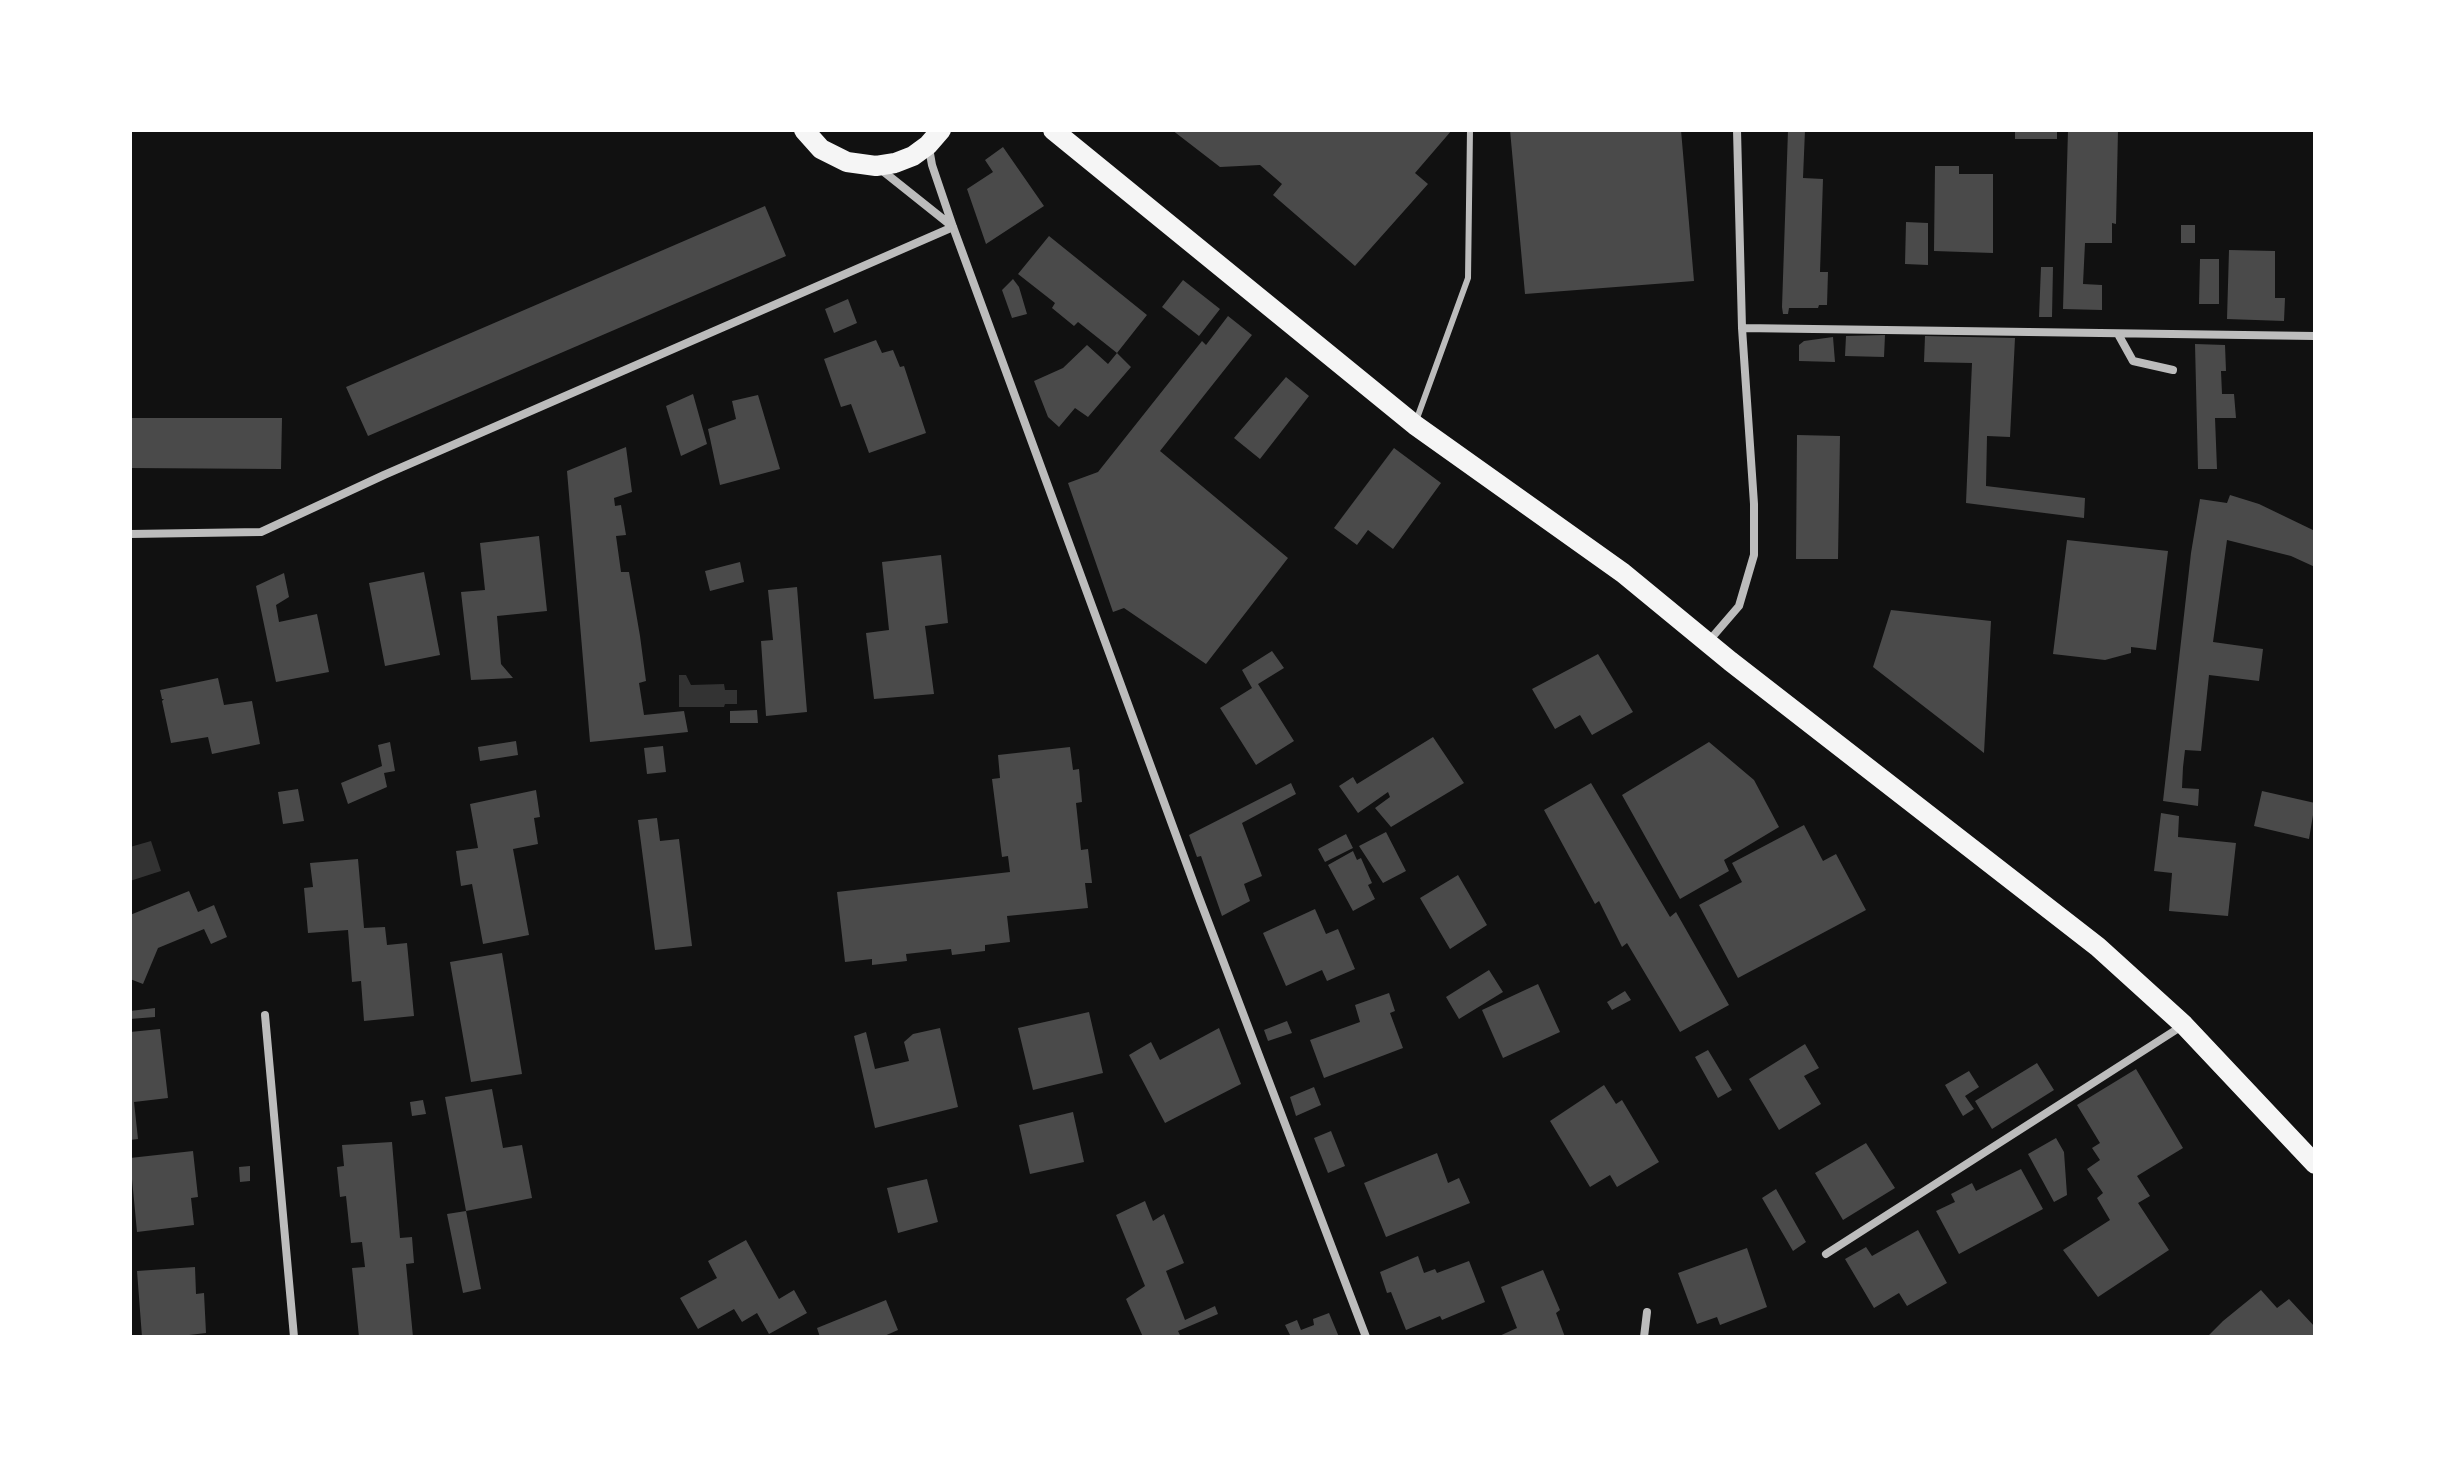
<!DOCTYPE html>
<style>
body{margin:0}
#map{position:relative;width:2445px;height:1467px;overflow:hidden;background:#111;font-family:Overpass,sans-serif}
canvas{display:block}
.frame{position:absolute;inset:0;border:132px solid #fff;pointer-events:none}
</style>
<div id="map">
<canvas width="2445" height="1467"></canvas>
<div class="frame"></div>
</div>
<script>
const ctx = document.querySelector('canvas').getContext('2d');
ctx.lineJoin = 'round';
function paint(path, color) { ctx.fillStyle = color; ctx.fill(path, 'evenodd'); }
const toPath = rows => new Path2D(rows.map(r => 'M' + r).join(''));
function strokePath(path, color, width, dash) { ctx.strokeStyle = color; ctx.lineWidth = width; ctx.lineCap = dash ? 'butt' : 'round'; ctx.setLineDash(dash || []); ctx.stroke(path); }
paint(toPath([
 [679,675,686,675,691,685,724,684,725,690,737,690,737,704,725,704,724,707,679,707],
 [151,841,161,871,130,881,130,847]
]), '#333');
paint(toPath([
 [1172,130,1452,130,1415,173,1428,184,1355,266,1273,195,1282,184,1260,165,1220,167],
 [1510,130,1681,130,1694,281,1525,294],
 [1788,130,1805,130,1803,178,1823,179,1820,272,1828,272,1827,305,1819,305,1818,308,1789,308,1788,314,1783,314,1782,307],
 [2015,130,2057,130,2057,139,2015,139],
 [2068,130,2118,130,2116,224,2112,223,2112,243,2085,243,2083,284,2102,285,2102,310,2063,309],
 [1003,147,1044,206,986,244,967,189,993,172,985,160],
 [1935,166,1959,166,1959,174,1993,174,1993,253,1934,251],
 [765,206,786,256,368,436,346,387],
 [1906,222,1928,223,1928,265,1905,264],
 [2181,225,2195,225,2195,243,2181,243],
 [1049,236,1147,315,1117,353,1131,367,1088,417,1075,408,1059,427,1048,417,1034,381,1063,368,1087,345,1108,364,1117,353,1078,322,1074,326,1052,308,1055,303,1018,274],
 [2229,250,2275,251,2275,298,2285,298,2284,321,2227,319],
 [2200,259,2219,259,2219,304,2199,304],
 [2041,267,2053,267,2052,317,2039,317],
 [1013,279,1019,287,1027,314,1012,318,1002,290],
 [1183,280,1220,309,1199,336,1162,307],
 [848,299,857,323,834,333,825,309],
 [1228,316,1252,335,1160,451,1288,558,1206,664,1124,608,1113,612,1068,483,1098,472,1202,341,1206,345],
 [1885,335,1884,357,1845,356,1846,336],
 [1925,336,2015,338,2010,437,1987,436,1986,486,2085,498,2084,518,1966,503,1972,363,1924,362],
 [1833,337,1835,362,1799,361,1799,345,1804,341],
 [876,340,882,353,893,350,900,367,904,366,926,433,869,453,851,404,841,407,824,359],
 [2195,344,2225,345,2226,371,2221,371,2222,394,2234,394,2236,418,2215,418,2217,469,2198,469],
 [1286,377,1309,396,1260,459,1234,438],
 [693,394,707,444,681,456,666,406],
 [758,395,780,469,720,485,708,429,736,419,732,401],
 [130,418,282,418,281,469,130,468],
 [1797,435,1840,436,1838,559,1796,559],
 [626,447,632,492,614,498,615,506,621,505,626,535,616,536,621,572,629,572,640,636,646,681,639,683,644,715,684,711,688,732,590,742,567,471],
 [1394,448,1441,483,1393,549,1368,530,1357,545,1334,528],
 [2230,495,2259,504,2315,531,2315,567,2291,556,2227,540,2213,642,2263,649,2259,681,2209,675,2201,751,2185,750,2183,767,2182,788,2199,789,2198,806,2163,801,2191,553,2200,499,2227,503],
 [539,536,547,611,497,616,501,664,513,678,471,680,461,592,485,590,480,543],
 [2067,540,2168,551,2156,650,2131,647,2131,653,2105,660,2053,654],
 [941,555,948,623,925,626,934,694,874,699,866,633,889,630,882,562],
 [740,562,744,582,710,591,705,571],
 [424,572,440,655,385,666,369,583],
 [284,573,289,597,276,605,279,622,317,614,329,672,276,682,256,586],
 [797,587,807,712,766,716,761,641,773,640,768,590],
 [1891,610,1991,621,1984,753,1873,667],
 [1272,651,1284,668,1258,684,1294,741,1256,765,1220,708,1252,688,1242,670],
 [1598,654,1633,712,1592,735,1580,715,1555,729,1532,689],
 [218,678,224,705,252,701,260,744,212,754,208,737,171,743,162,701,164,699,162,699,160,690],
 [757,710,758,723,730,723,730,711],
 [1433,737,1464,783,1391,827,1375,808,1390,797,1388,792,1358,813,1339,786,1353,777,1357,784],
 [516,741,518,755,480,761,478,747],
 [390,742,395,771,384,773,387,787,348,804,341,783,382,766,378,745],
 [1709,742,1754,780,1779,827,1724,860,1729,871,1680,899,1622,795],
 [663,746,666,772,647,774,644,748],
 [1070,747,1073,770,1079,769,1082,802,1076,803,1081,850,1088,849,1092,883,1085,883,1088,908,1007,916,1010,942,985,945,985,951,952,955,951,949,906,954,907,961,872,965,872,959,845,962,837,892,1010,872,1008,856,1002,857,992,779,1000,778,998,755],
 [1291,783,1296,794,1242,823,1262,876,1244,884,1250,901,1222,916,1201,856,1197,857,1189,835],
 [1591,783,1670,917,1676,912,1729,1005,1680,1032,1627,943,1622,947,1599,901,1595,904,1544,810],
 [298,789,304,821,283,824,278,792],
 [536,790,540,817,534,818,538,844,513,849,529,935,483,944,472,884,461,886,456,851,478,848,470,804],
 [2262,791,2315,803,2309,839,2254,826],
 [2161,813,2179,816,2178,837,2236,843,2228,916,2169,911,2172,873,2154,871],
 [657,818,660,841,679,839,692,946,655,950,638,820],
 [1804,825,1823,861,1836,854,1866,910,1738,978,1699,905,1742,882,1732,863],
 [1386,832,1406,871,1383,883,1359,846],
 [1346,834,1353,848,1325,862,1318,849],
 [1353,851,1357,860,1361,858,1372,883,1368,885,1375,899,1353,911,1328,865],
 [358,859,364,928,385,927,387,945,407,943,414,1016,364,1021,361,981,352,982,348,930,308,933,304,888,313,887,310,863],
 [1458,875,1487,925,1450,949,1420,898],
 [189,891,198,912,214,905,227,937,211,944,204,929,158,948,143,984,130,979,130,915],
 [1315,909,1326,934,1338,929,1355,969,1327,981,1322,970,1286,986,1263,933],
 [502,953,522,1074,471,1082,450,962],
 [1489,970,1503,992,1459,1019,1446,997],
 [1538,984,1560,1032,1503,1058,1482,1010],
 [1625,991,1631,1000,1612,1010,1607,1002],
 [1389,993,1395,1011,1390,1013,1403,1048,1324,1078,1310,1040,1360,1022,1355,1005],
 [155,1008,155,1017,130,1019,130,1011],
 [1089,1012,1103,1073,1033,1090,1018,1028],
 [1287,1021,1292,1033,1268,1041,1264,1030],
 [940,1028,958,1107,875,1128,854,1036,866,1032,875,1069,909,1061,904,1042,913,1034],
 [1219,1028,1241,1084,1165,1123,1129,1055,1151,1042,1160,1060],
 [160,1029,168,1098,134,1102,138,1139,130,1140,130,1032],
 [1805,1044,1819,1068,1804,1076,1821,1104,1779,1130,1749,1079],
 [1708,1050,1732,1090,1718,1098,1695,1057],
 [2037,1063,2054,1090,1992,1129,1975,1101],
 [2136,1069,2183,1148,2137,1176,2150,1196,2138,1203,2169,1250,2098,1297,2063,1250,2110,1220,2097,1198,2103,1193,2087,1169,2100,1160,2092,1148,2100,1143,2077,1105],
 [1969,1071,1979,1087,1965,1096,1974,1109,1963,1116,1945,1085],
 [1604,1085,1616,1104,1622,1100,1659,1162,1617,1187,1610,1175,1590,1187,1550,1121],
 [1314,1087,1321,1105,1296,1116,1290,1097],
 [492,1089,503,1148,522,1145,532,1198,466,1211,481,1289,463,1293,447,1214,466,1211,445,1097],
 [423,1100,426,1114,412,1116,410,1102],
 [1073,1112,1084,1162,1030,1174,1019,1125],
 [1331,1131,1345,1166,1328,1173,1314,1138],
 [2056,1138,2064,1152,2067,1195,2054,1202,2028,1154],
 [392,1142,400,1238,412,1237,414,1263,406,1264,413,1337,359,1337,352,1268,365,1267,362,1242,351,1243,346,1196,340,1197,337,1167,344,1166,342,1145],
 [1866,1143,1895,1188,1843,1220,1815,1173],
 [193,1151,198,1197,191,1198,194,1225,137,1232,130,1158],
 [1437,1153,1448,1183,1459,1178,1470,1203,1386,1237,1364,1183],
 [250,1166,250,1181,240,1182,239,1167],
 [2021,1169,2043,1209,1959,1254,1936,1211,1955,1202,1951,1194,1972,1183,1976,1191],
 [927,1179,938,1222,898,1233,887,1188],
 [1776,1189,1806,1242,1793,1251,1762,1198],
 [1145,1201,1153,1221,1164,1214,1184,1263,1166,1271,1185,1320,1215,1306,1218,1314,1178,1331,1181,1337,1143,1337,1126,1299,1145,1286,1116,1215],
 [1918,1230,1947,1283,1907,1306,1899,1293,1874,1308,1845,1259,1866,1247,1872,1256],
 [746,1240,779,1299,794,1290,807,1313,769,1334,757,1313,742,1322,734,1309,698,1329,680,1298,717,1278,708,1261],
 [1747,1248,1767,1307,1720,1325,1717,1317,1697,1324,1678,1273],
 [1418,1256,1424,1273,1435,1269,1437,1273,1469,1261,1485,1302,1442,1320,1440,1316,1406,1330,1391,1292,1387,1293,1380,1272],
 [195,1267,196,1294,204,1293,206,1333,189,1335,189,1337,142,1337,137,1271],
 [1543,1270,1560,1310,1556,1313,1565,1337,1497,1337,1517,1328,1501,1287],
 [2261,1290,2277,1308,2289,1299,2315,1327,2315,1337,2210,1337,2209,1335,2223,1321],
 [886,1300,898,1330,882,1337,820,1337,817,1328],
 [1329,1313,1339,1337,1291,1337,1285,1325,1297,1320,1301,1330,1314,1325,1313,1319]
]), '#4a4a4a');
strokePath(toPath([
 [1416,421,1468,278,1470,130]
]), '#bcbcbc', 6);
strokePath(toPath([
 [929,148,932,165,953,227,1198,895,1366,1337],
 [879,168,953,227],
 [1742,328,2315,336],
 [2118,334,2133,361,2173,370],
 [130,534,261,532,384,475,953,227],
 [1708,642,1739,606,1754,555,1754,504,1742,328,1737,130],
 [265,1015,294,1337],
 [1826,1254,2182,1026],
 [1644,1337,1647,1312]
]), '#bcbcbc', 8);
strokePath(toPath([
 [804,130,821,149,847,162,876,166,895,163,913,156,928,145,941,130],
 [1053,130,1415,425,1623,573,1730,661,2098,947,2184,1025,2315,1164]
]), '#f5f5f5', 20);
</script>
